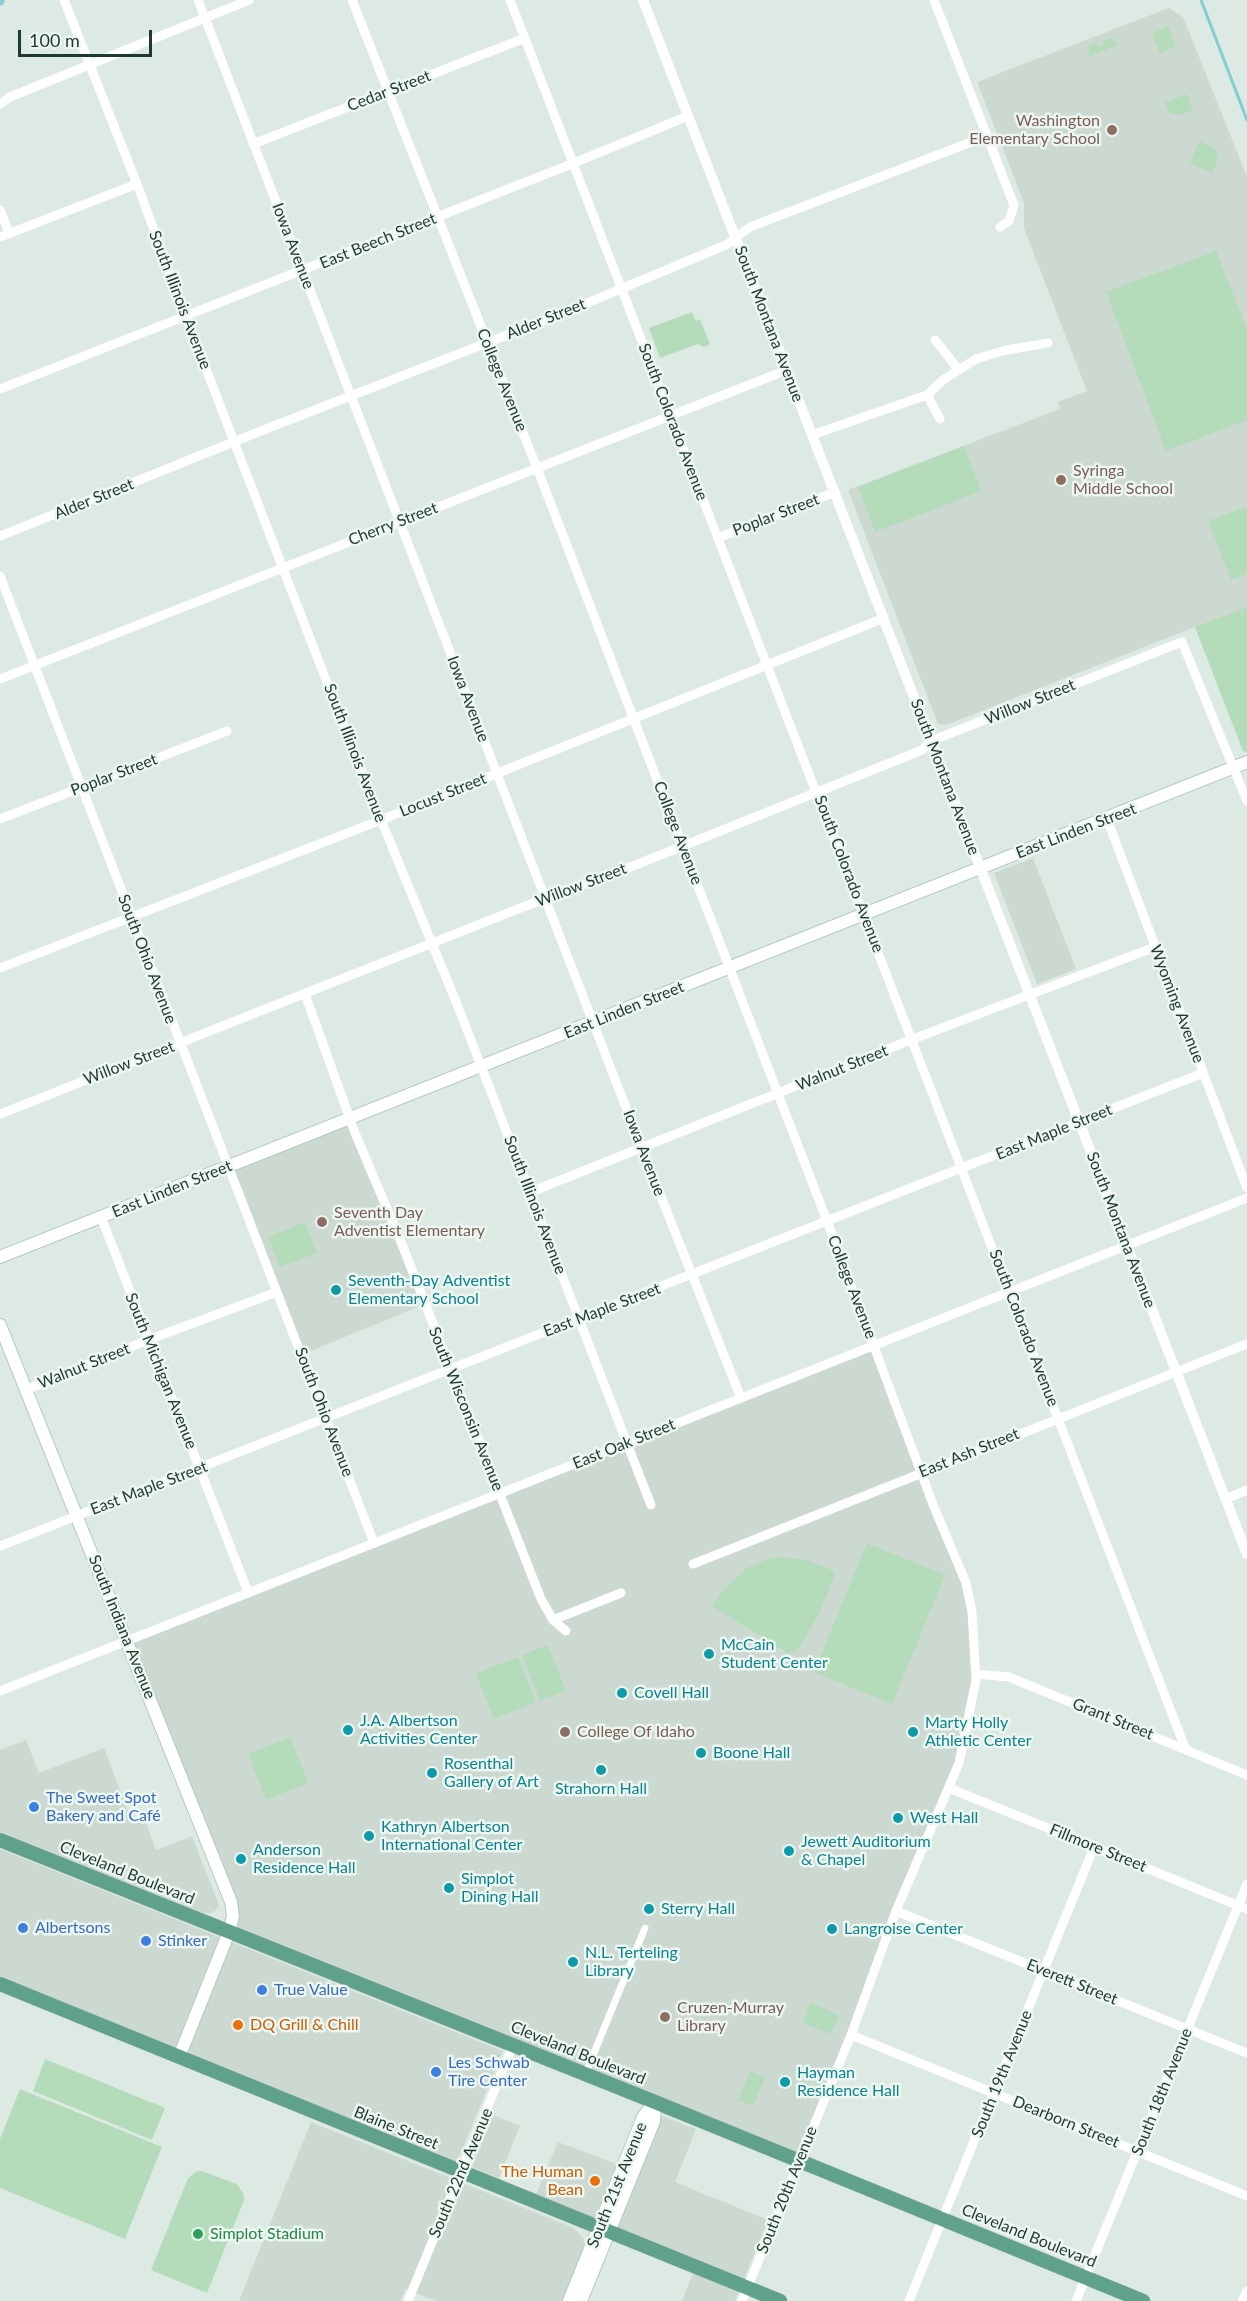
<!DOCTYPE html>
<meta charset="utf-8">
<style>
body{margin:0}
#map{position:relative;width:1247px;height:2301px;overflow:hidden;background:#ddeae3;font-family:Lato,sans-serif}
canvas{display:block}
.scale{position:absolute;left:18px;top:30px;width:134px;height:27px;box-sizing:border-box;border:3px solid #1e392f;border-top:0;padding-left:8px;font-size:18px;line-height:21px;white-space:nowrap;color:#1e392f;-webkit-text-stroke:4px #edf6f1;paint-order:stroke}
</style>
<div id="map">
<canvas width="1247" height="2301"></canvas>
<div class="scale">100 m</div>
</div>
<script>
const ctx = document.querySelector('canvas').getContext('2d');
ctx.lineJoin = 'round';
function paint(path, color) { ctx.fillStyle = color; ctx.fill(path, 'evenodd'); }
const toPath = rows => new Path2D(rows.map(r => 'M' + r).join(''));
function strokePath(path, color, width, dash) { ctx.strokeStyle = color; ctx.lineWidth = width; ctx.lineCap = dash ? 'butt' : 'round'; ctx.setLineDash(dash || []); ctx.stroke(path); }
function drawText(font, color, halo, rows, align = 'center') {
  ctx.font = font + ' Lato,sans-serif'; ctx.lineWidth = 5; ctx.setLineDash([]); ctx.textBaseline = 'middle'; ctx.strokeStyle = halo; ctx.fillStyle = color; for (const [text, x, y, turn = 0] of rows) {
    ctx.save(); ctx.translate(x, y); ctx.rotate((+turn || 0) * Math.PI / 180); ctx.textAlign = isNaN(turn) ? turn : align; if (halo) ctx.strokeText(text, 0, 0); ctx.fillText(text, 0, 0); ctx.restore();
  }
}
paint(toPath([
 [1169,8,1183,17,1247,177,1247,752,1243,751,1195,627,946,725,938,724,848,490,1060,409,1058,402,1087,391,1024,228,1024,203,977,82],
 [1033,858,1076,969,1037,984,994,873],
 [350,1118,425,1304,301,1355,229,1166],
 [874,1345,966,1583,976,1680,959,1763,799,2161,229,1932,233,1916,127,1640],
 [26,1740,39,1773,104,1748,132,1822,144,1818,156,1850,192,1836,219,1905,217,1909,213,1913,203,1913,0,1832,0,1750],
 [0,1849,503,2051,457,2162,0,1976],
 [493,2115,520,2126,499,2178,472,2167],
 [662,2116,696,2129,675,2182,768,2220,735,2301,682,2301,698,2260,616,2227],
 [311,2122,574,2228,584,2239,585,2246,564,2301,436,2301,406,2289,400,2301,239,2301],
 [558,2142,619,2165,597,2219,536,2194]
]), '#cbd9d1');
paint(toPath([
 [1168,26,1176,46,1160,53,1152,33],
 [1109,38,1114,39,1118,45,1088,57,1089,46,1095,44,1102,47,1104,40],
 [1187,94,1193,110,1179,115,1170,113,1165,102],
 [1199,141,1213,147,1217,152,1218,159,1212,173,1190,163],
 [1216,251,1247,328,1247,420,1166,451,1106,292],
 [692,312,696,321,700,319,710,344,704,347,698,344,660,358,649,328],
 [964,446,981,491,875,532,858,487],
 [1247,506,1247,574,1231,580,1208,521],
 [1247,607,1247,752,1243,751,1195,627],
 [305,1222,317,1253,280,1267,268,1237],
 [867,1543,945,1575,892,1704,814,1672],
 [781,1557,808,1560,836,1572,818,1616,796,1652,789,1654,712,1606,728,1585,747,1568,768,1559],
 [548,1645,566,1691,540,1701,522,1655],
 [518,1657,536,1702,494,1719,476,1673],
 [290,1737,308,1783,266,1800,248,1754],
 [810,2002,839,2015,831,2034,803,2023],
 [45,2059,165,2108,152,2140,33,2091],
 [750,2071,765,2077,753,2106,738,2100],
 [20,2089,162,2147,125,2239,0,2188,0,2139],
 [197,2171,202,2171,237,2184,244,2195,244,2200,207,2293,151,2270,188,2178]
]), '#b4dcbb');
strokePath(toPath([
 [1201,0,1247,120]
]), '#82ced2', 3);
strokePath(toPath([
 [0,1,0,0]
]), '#82ced2', 9);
const secondary = toPath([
 [0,1257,1247,762],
 [0,1325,231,1902,233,1916,229,1932,179,2057],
 [569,2301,643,2117,655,2102],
 [581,2301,654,2121,655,2102]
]);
const primary = toPath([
 [0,1840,655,2102,1143,2301],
 [0,1984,780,2301]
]);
strokePath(secondary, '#b0cabe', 14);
strokePath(primary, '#bcc4c1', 15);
strokePath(toPath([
 [585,2075,645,1928]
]), '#fff', 7);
strokePath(toPath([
 [64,0,137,184,186,317,331,693,381,820,457,1004,651,1505],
 [198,0,642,1149,741,1398],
 [352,0,537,468,827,1221,934,1507,966,1583,972,1612,976,1680,959,1763,896,1911,851,2035,742,2301],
 [510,0,1186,1750],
 [934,0,1014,205,1009,221,1000,227],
 [0,104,10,97,249,0],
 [253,144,525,38],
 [0,210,9,233],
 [0,237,137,184],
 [935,340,958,369],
 [0,389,574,163,688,116],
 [927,395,940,419],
 [812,435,927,395,943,380,976,359,1006,350,1048,343],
 [0,536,266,429,561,314,726,245,750,227,987,136],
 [718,538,835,492],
 [0,576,374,1543],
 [0,679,787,370],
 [0,819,227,731],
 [1107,819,1247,1188],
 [0,968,381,820,884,618],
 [305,994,355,1133,401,1242,541,1599,553,1620,566,1631],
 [0,1114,546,898,613,874,922,750,931,741,1182,642,1247,801],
 [531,1192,913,1039,1155,947],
 [101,1217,248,1592],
 [26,1390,148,1340,277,1292],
 [1226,1499,1247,1490],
 [0,1546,1203,1073],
 [693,1564,1247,1344],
 [553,1620,621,1593],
 [976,1674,1009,1677,1247,1775],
 [0,1691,1247,1198],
 [949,1788,1247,1909],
 [896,1911,1247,2053],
 [851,2035,1247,2196],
 [408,2301,513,2045],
 [909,2301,1094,1847],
 [1076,2301,1247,1884]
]), '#fff', 9);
strokePath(toPath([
 [643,0,1247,1554],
 [1243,2301,1247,2292]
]), '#fff', 10);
strokePath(secondary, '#fff', 12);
strokePath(primary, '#5fa18a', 14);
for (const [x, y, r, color] of [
 [1112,130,6,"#8d6e63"],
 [1061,480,6,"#8d6e63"],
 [322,1222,6,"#8d6e63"],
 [336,1290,6,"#0f9aa8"],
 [709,1654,6,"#0f9aa8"],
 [622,1693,6,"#0f9aa8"],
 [348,1730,6,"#0f9aa8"],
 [565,1732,6,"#8d6e63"],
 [913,1732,6,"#0f9aa8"],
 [701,1753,6,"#0f9aa8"],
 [601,1770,6,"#0f9aa8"],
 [432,1773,6,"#0f9aa8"],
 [34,1807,6,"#3f7fe0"],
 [898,1818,6,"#0f9aa8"],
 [369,1836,6,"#0f9aa8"],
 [789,1851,6,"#0f9aa8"],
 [241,1859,6,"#0f9aa8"],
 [449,1888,6,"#0f9aa8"],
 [649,1909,6,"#0f9aa8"],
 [23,1928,6,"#3f7fe0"],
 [832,1929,6,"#0f9aa8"],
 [146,1941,6,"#3f7fe0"],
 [573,1962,6,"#0f9aa8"],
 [262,1990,6,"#3f7fe0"],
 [665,2017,6,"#8d6e63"],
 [238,2025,6,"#e8710a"],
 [436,2072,6,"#3f7fe0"],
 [785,2082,6,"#0f9aa8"],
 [595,2181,6,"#e8710a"],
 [198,2234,6,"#2e9e5b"]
]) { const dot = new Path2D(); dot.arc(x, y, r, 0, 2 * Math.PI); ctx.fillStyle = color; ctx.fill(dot); strokePath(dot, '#edf6f1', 2); }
drawText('16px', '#1e392f', '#edf6f1', [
 ["Cedar Street",389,91,-21],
 ["East Beech Street",378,241,-22],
 ["Iowa Avenue",293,246,69],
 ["South Illinois Avenue",180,300,69],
 ["Alder Street",546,319,-22],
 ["South Montana Avenue",769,324,69],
 ["College Avenue",502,380,68],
 ["South Colorado Avenue",673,422,69],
 ["Alder Street",94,499,-22],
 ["Poplar Street",776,515,-21],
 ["Cherry Street",393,524,-21],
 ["Iowa Avenue",468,699,69],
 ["Willow Street",1030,702,-22],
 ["South Illinois Avenue",355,753,69],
 ["Poplar Street",114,775,-21],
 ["South Montana Avenue",945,777,69],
 ["Locust Street",443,795,-22],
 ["East Linden Street",1076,831,-21],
 ["College Avenue",678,833,69],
 ["South Colorado Avenue",849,874,69],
 ["Willow Street",581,885,-21],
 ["South Ohio Avenue",147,959,69],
 ["Wyoming Avenue",1177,1004,69],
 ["East Linden Street",624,1010,-22],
 ["Willow Street",129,1063,-21],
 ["Walnut Street",842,1068,-22],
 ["East Maple Street",1054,1132,-22],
 ["Iowa Avenue",644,1153,69],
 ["East Linden Street",172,1189,-22],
 ["South Illinois Avenue",535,1205,69],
 ["South Montana Avenue",1121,1230,69],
 ["College Avenue",852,1287,69],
 ["East Maple Street",602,1310,-21],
 ["South Colorado Avenue",1024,1328,69],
 ["Walnut Street",84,1366,-22],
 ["South Michigan Avenue",161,1371,68],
 ["South Wisconsin Avenue",466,1409,68],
 ["South Ohio Avenue",324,1412,69],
 ["East Oak Street",624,1444,-22],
 ["East Ash Street",969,1453,-22],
 ["East Maple Street",149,1488,-21],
 ["South Indiana Avenue",122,1627,68],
 ["Grant Street",1113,1719,22],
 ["Fillmore Street",1098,1848,22],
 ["Cleveland Boulevard",127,1873,22],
 ["Everett Street",1072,1982,22],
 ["Cleveland Boulevard",578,2053,22],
 ["South 19th Avenue",1002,2074,-68],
 ["South 18th Avenue",1162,2092,-68],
 ["Dearborn Street",1066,2122,22],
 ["Blaine Street",396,2128,22],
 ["South 22nd Avenue",461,2173,-67],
 ["South 21st Avenue",617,2185,-68],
 ["South 20th Avenue",787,2190,-68],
 ["Cleveland Boulevard",1029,2236,22]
]);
drawText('16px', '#785e54', '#edf6f1', [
 ["Washington",1100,121,"right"],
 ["Elementary School",1100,139,"right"],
 ["Syringa",1073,471],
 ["Middle School",1073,489],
 ["Seventh Day",334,1213],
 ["Adventist Elementary",334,1231],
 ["College Of Idaho",577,1732],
 ["Cruzen-Murray",677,2008],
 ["Library",677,2026]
], 'left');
drawText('16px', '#0d838f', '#edf6f1', [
 ["Seventh-Day Adventist",348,1281],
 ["Elementary School",348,1299],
 ["McCain",721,1645],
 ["Student Center",721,1663],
 ["Covell Hall",634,1693],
 ["J.A. Albertson",360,1721],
 ["Activities Center",360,1739],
 ["Marty Holly",925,1723],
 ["Athletic Center",925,1741],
 ["Boone Hall",713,1753],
 ["Rosenthal",444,1764],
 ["Gallery of Art",444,1782],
 ["Strahorn Hall",601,1789,"center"],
 ["West Hall",910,1818],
 ["Kathryn Albertson",381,1827],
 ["International Center",381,1845],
 ["Jewett Auditorium",801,1842],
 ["& Chapel",801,1860],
 ["Anderson",253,1850],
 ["Residence Hall",253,1868],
 ["Simplot",461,1879],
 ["Dining Hall",461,1897],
 ["Sterry Hall",661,1909],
 ["Langroise Center",844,1929],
 ["N.L. Terteling",585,1953],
 ["Library",585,1971],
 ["Hayman",797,2073],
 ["Residence Hall",797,2091]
], 'left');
drawText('16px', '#366cbe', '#edf6f1', [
 ["The Sweet Spot",46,1798],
 ["Bakery and Café",46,1816],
 ["Albertsons",35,1928],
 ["Stinker",158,1941],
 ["True Value",274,1990],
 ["Les Schwab",448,2063],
 ["Tire Center",448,2081]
], 'left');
drawText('16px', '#c56008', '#edf6f1', [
 ["DQ Grill & Chill",250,2025],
 ["The Human",583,2172,"right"],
 ["Bean",583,2190,"right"]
], 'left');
drawText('16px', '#27864d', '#edf6f1', [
 ["Simplot Stadium",210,2234]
], 'left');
</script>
